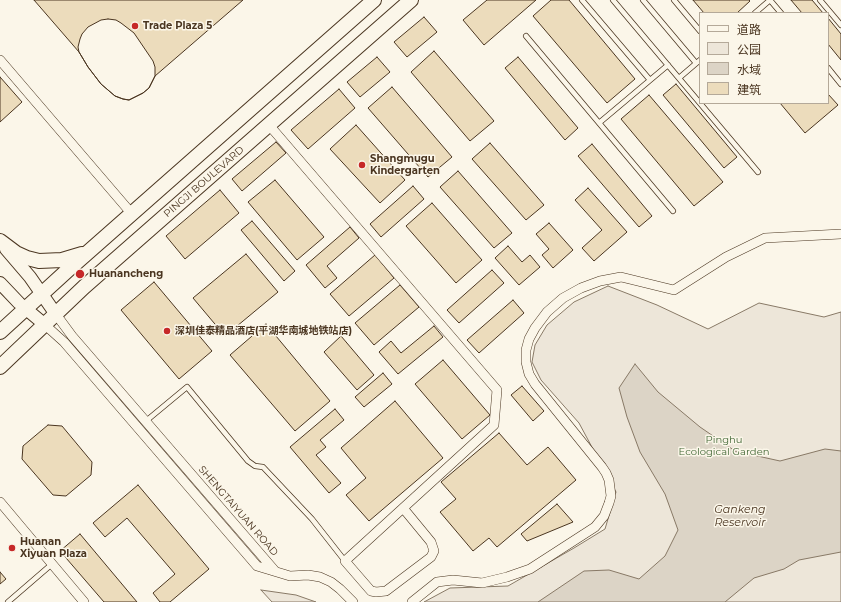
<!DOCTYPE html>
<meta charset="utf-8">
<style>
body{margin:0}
#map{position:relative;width:841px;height:602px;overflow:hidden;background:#fbf6e9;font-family:Montserrat,"Noto Sans SC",sans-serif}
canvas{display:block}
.legend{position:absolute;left:699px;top:12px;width:130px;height:92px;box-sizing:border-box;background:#fbf6e9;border:1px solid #b4a999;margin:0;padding:5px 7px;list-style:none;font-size:12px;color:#4a3520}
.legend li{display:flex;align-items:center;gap:8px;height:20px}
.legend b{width:20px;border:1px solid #b4a999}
</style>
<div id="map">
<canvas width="841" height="602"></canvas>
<ul class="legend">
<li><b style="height:5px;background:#fbf6e9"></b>道路</li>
<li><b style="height:11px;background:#ede6d9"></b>公园</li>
<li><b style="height:11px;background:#dcd4c6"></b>水域</li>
<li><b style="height:11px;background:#ecdcbc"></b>建筑</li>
</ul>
</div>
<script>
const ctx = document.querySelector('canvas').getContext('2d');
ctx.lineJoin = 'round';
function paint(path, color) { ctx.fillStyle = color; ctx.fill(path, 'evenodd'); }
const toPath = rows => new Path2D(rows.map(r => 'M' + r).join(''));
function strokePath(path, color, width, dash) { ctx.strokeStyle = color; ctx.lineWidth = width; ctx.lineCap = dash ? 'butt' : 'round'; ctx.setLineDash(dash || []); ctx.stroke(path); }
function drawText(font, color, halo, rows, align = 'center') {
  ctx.font = font + ' Montserrat,"Noto Sans SC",sans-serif'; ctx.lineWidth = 3; ctx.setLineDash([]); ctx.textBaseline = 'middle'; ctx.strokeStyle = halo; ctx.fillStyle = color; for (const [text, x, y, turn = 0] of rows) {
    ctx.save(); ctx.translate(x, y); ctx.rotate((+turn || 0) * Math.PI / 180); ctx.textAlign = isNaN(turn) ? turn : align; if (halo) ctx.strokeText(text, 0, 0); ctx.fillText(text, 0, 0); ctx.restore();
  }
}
const green = toPath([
 [608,286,657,305,708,329,759,303,824,317,841,312,841,602,424,602,450,588,508,586,574,548,605,529,616,492,579,423,541,380,532,362,535,345,547,325,574,302,608,286],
 [261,590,296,595,316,602,272,602,261,590]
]);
paint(green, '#ede6d9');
strokePath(green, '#887966', 1);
const water = toPath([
 [635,364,658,392,700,427,735,451,780,461,825,449,841,451,841,552,799,560,784,569,754,578,725,602,538,602,584,571,609,570,639,579,665,556,678,530,665,494,640,452,627,417,619,388,635,364]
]);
paint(water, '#dcd4c6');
strokePath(water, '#887966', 1);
const building = toPath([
 [34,0,243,0,155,76,149,88,143,93,129,100,123,99,115,96,101,84,88,67,79,52,34,0],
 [487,0,536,0,484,45,463,20,487,0],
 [551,0,569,0,635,79,607,103,533,16,551,0],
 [693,0,749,0,750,1,737,13,704,13,693,0],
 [791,0,812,0,823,13,802,13,791,0],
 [424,17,437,32,407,57,394,42,424,17],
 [828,18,841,34,841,60,828,44,828,18],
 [108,19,116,20,121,23,134,33,153,61,155,67,155,76,149,88,143,93,129,100,123,99,115,96,101,84,88,67,79,52,78,47,80,39,82,34,88,27,101,20,108,19],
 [434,51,494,121,470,141,411,72,434,51],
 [377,57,390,72,360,97,347,82,377,57],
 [518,57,578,128,565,140,505,68,518,57],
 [0,77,22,102,0,122,0,77],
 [676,84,737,157,724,168,663,95,676,84],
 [392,87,452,157,428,177,368,108,392,87],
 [339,89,355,108,308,149,291,130,339,89],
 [828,94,838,105,805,133,780,103,828,103,828,94],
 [649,95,723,182,694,206,621,119,649,95],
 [356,125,405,180,380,203,330,149,356,125],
 [276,142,286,153,242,191,232,179,276,142],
 [490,143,544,205,526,220,472,159,490,143],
 [592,144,652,216,639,227,578,156,592,144],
 [458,171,512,233,494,248,440,187,458,171],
 [275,180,324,237,297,260,248,202,275,180],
 [413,186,424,199,381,237,370,224,413,186],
 [588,188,627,232,594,261,582,248,602,230,575,200,588,188],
 [220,190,239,213,185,259,166,236,220,190],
 [432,203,482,260,456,283,406,226,432,203],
 [252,221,295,271,284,281,241,230,252,221],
 [549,223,573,250,553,268,542,255,549,249,536,234,549,223],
 [350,227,359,238,327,266,337,278,325,288,306,265,350,227],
 [508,246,522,262,530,255,540,267,519,285,495,258,508,246],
 [246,254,278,292,225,336,193,298,246,254],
 [375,255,394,278,349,316,330,294,375,255],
 [492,270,504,283,459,323,447,310,492,270],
 [154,282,212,351,179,379,121,310,154,282],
 [400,285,419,307,374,345,355,323,400,285],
 [513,300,524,313,479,353,467,340,513,300],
 [266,324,330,401,295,431,230,355,266,324],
 [434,326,443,337,398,374,379,352,391,341,401,353,434,326],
 [341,336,374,375,357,390,324,352,341,336],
 [443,360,490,415,462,439,415,384,443,360],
 [383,373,392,384,364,407,355,397,383,373],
 [522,386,544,411,533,421,511,395,522,386],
 [395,401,443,458,369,521,346,495,366,478,341,448,395,401],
 [335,409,344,420,320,440,326,447,316,455,341,483,329,493,290,447,335,409],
 [48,425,62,426,92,462,91,475,66,496,53,495,22,459,23,446,48,425],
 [499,433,527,465,548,447,576,480,497,547,489,538,473,551,440,512,456,499,441,482,499,433],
 [138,485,209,569,170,602,160,602,153,593,175,574,127,518,105,537,93,523,138,485],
 [557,504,573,522,527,541,521,534,557,504],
 [80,534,137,602,104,602,60,551,80,534],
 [0,572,6,579,0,584,0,572]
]);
paint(building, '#ecdcbc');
strokePath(building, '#4a3520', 1);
const lane = toPath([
 [582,0,650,80],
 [613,0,758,172],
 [643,0,696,63],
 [674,0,700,31],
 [770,0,781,13],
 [820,0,841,25],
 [755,13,770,0],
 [526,36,673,211],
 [828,68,841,84],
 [679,78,700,60],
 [599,123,668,65],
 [146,421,187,387,248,461,255,466,263,467,312,519,345,561],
 [8,602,52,564]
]);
const street = toPath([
 [0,60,132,214],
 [269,125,497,390,494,425,345,561,371,591,376,592,386,591,431,557,434,551,431,542,403,508],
 [55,313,72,336,275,571],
 [44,324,64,342,257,566,290,576,308,575,320,577,331,582,340,589,353,602],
 [0,502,84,602],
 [412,602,437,582,453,580,482,583,507,577,530,569,595,527,604,516,609,503,611,496,609,480,606,473,602,467,535,384,529,374,526,362,526,350,529,339,535,328,547,312,563,298,581,288,600,281,621,277,674,290,726,257,765,238,841,234]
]);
const secondary = toPath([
 [6,249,30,277,55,313],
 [0,283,19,303,44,324]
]);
const primary = toPath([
 [0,241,16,253,27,258,39,261,62,260,82,254],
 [0,332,69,269,374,0],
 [0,367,84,287,411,0]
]);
strokePath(lane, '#4a3520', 6);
strokePath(street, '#4a3520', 10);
strokePath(secondary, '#4a3520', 14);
strokePath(primary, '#4a3520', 16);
strokePath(lane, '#fbf6e9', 4.5);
strokePath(street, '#fbf6e9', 9);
strokePath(secondary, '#fbf6e9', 12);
strokePath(primary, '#fbf6e9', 14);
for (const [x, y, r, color] of [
 [135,26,4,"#c62828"],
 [362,165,4,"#c62828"],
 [80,274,5,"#c62828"],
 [167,331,4,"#c62828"],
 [12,548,4,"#c62828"]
]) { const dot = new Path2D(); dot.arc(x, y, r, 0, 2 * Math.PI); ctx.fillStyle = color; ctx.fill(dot); strokePath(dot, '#fbf6e9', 1.5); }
drawText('bold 10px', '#4a3520', '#fbf6e9', [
 ["Trade Plaza 5",143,26],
 ["Shangmugu",370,159],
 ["Kindergarten",370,171],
 ["Huanancheng",89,274],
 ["深圳佳泰精品酒店(平湖华南城地铁站店)",175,331],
 ["Huanan",20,542],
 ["Xiyuan Plaza",20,554]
], 'left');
drawText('10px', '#4a3520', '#fbf6e9', [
 ["PINGJI BOULEVARD",204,182,-41],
 ["SHENGTAIYUAN ROAD",238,511,49]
]);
drawText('10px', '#436837', '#fbf6e9', [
 ["Pinghu",724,440],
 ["Ecological Garden",724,452]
]);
drawText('italic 11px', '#4a3520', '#fbf6e9', [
 ["Gankeng",740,510],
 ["Reservoir",740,523]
]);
</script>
